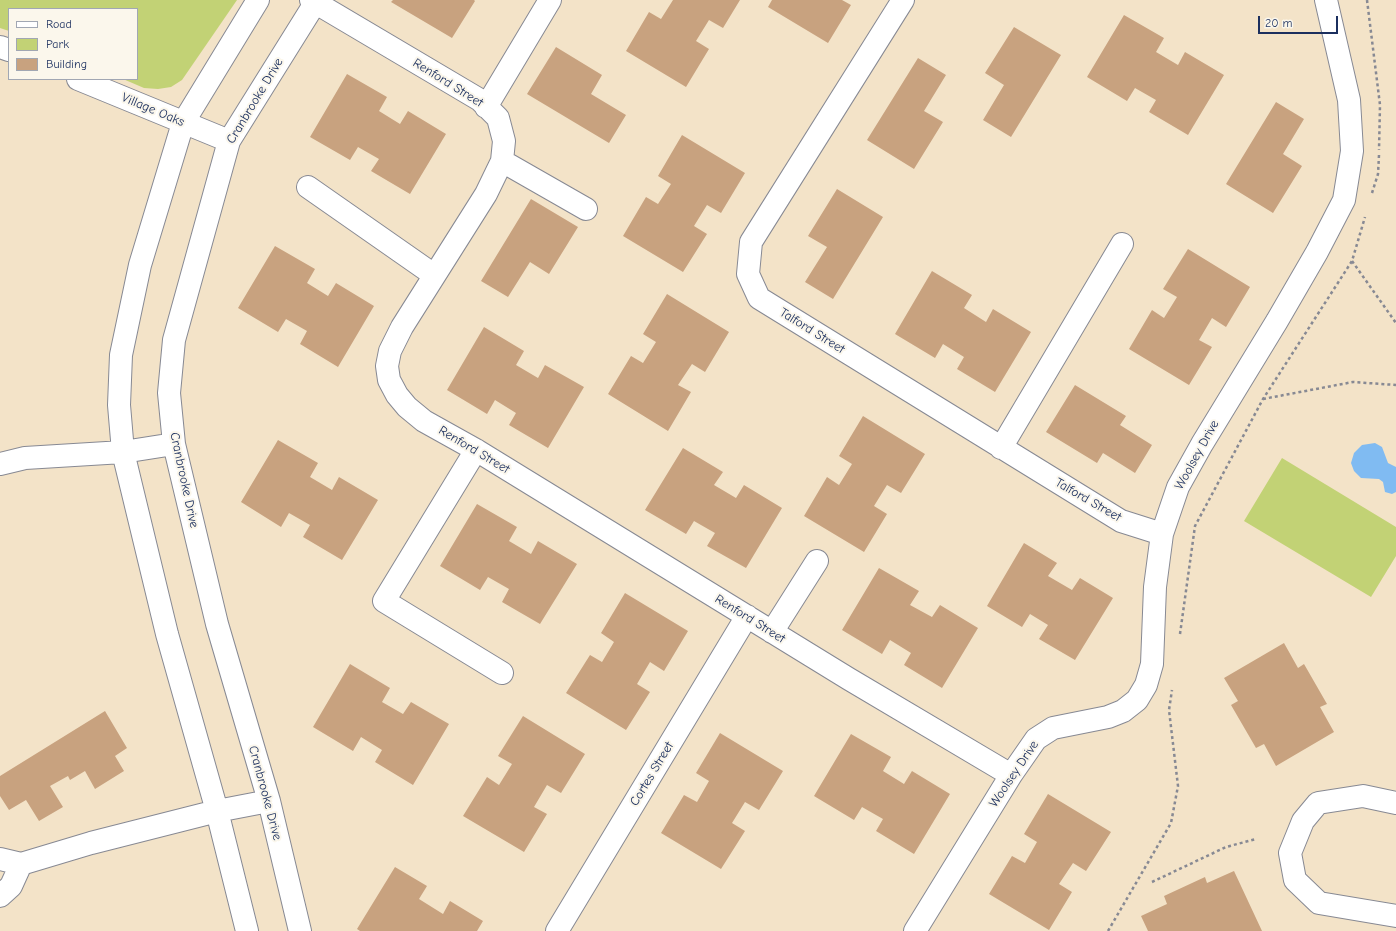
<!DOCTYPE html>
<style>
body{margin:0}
#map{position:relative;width:1396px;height:931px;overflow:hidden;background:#f3e3c8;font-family:"Comic Neue",sans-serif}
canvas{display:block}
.legend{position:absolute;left:8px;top:8px;width:130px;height:72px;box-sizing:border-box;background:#fbf7ec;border:1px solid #a1a7b3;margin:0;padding:5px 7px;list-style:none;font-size:12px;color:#1b2f5e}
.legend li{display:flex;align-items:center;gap:8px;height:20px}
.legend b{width:20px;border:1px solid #a1a7b3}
.scale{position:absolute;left:1258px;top:16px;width:80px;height:18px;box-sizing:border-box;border:2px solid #1b2f5e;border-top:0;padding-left:5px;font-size:12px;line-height:14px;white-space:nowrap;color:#1b2f5e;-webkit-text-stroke:3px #fbf7ec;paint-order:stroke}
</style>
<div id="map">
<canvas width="1396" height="931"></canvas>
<ul class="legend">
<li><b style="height:5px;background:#fff"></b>Road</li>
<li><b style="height:11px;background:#c2d275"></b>Park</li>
<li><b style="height:11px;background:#c8a27f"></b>Building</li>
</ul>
<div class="scale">20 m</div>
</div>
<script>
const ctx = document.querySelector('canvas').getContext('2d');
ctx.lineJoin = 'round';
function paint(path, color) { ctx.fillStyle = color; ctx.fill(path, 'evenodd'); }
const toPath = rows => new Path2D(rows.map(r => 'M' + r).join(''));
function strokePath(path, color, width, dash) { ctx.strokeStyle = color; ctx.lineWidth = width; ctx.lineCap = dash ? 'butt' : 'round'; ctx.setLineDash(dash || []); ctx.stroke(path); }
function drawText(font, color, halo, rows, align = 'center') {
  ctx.font = font + ' "Comic Neue",sans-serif'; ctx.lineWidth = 4; ctx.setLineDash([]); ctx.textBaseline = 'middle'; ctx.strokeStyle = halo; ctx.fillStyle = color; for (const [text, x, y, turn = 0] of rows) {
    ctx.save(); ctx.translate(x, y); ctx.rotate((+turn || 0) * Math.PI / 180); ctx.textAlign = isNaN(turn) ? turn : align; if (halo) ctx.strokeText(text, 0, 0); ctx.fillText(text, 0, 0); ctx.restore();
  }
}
paint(toPath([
 [0,0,237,0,182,80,171,87,158,89,144,88,123,79,137,79,137,9,9,9,9,31,0,28],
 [1282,458,1396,527,1396,556,1371,597,1244,521]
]), '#c2d275');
paint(toPath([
 [1375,443,1382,447,1388,463,1396,467,1396,492,1392,494,1385,492,1383,482,1379,479,1361,478,1354,471,1351,463,1354,453,1362,445]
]), '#80bbf2');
paint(toPath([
 [393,0,474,0,475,1,452,38,391,2],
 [673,0,740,0,723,28,709,20,696,41,709,49,686,87,626,51,649,12,661,19],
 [772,0,842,0,851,5,828,43,768,7],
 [1124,15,1164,38,1156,52,1178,65,1185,52,1224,75,1188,135,1149,112,1156,100,1135,88,1127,101,1087,77],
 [1014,27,1061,55,1011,137,983,120,1004,85,985,73],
 [556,47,602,75,591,94,626,115,609,143,527,94],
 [918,58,946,75,924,111,943,122,914,169,867,140],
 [347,74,387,97,379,111,400,124,408,111,446,134,410,194,371,171,379,159,358,147,350,160,310,137],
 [1276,102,1304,119,1283,154,1302,166,1273,213,1226,184],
 [682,135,745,173,721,213,707,205,694,226,707,234,683,272,623,236,646,197,658,204,671,184,658,176],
 [837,189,883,217,833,299,805,282,827,247,808,236],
 [531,199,578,227,549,274,530,262,508,297,481,281],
 [275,246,315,269,307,283,328,296,336,283,374,306,338,367,300,344,307,331,286,319,278,332,238,308],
 [1188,249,1250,287,1226,327,1212,318,1199,340,1212,347,1189,385,1129,349,1152,310,1164,318,1177,297,1163,289],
 [932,271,972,295,964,308,986,322,993,309,1031,332,995,392,957,369,964,357,943,344,935,358,895,334],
 [667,294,729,332,705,372,692,364,678,385,691,392,668,431,608,394,631,356,643,363,656,342,643,334],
 [484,327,524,351,516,365,538,378,545,365,584,387,548,448,509,425,516,413,495,400,487,414,447,390],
 [1075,385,1126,416,1120,425,1152,445,1135,473,1103,453,1097,463,1046,432],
 [863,416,925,454,901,493,887,485,874,506,887,514,864,552,804,516,827,477,839,485,852,464,839,456],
 [278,440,318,463,310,477,332,490,339,477,378,500,342,560,303,537,310,525,289,513,281,527,241,502],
 [683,448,723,472,714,485,736,498,744,485,782,508,746,568,707,546,715,533,694,521,686,534,645,510],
 [477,504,517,527,509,541,531,554,538,541,577,564,540,624,502,602,509,589,488,577,480,590,440,566],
 [1024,543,1057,563,1048,576,1072,590,1080,578,1113,598,1075,660,1039,639,1048,625,1030,614,1022,627,987,606],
 [879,568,919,591,910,605,932,617,940,605,978,628,942,688,904,665,911,653,890,640,882,654,842,630],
 [625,593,688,631,664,671,650,662,637,684,650,692,626,730,566,693,590,655,602,662,614,642,601,633],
 [1284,643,1298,668,1304,664,1327,704,1320,707,1334,732,1276,766,1264,744,1256,748,1231,705,1238,701,1224,678],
 [350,664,390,688,382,702,403,714,411,702,449,724,413,785,375,762,382,750,361,737,353,751,313,727],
 [105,711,127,748,115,756,124,771,95,789,85,771,70,780,68,776,50,786,63,807,39,821,26,800,9,810,0,796,0,776],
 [523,716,585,754,561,793,547,785,534,807,547,814,524,852,463,816,487,777,499,785,512,764,498,756],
 [720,733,783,771,759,810,745,802,732,823,745,831,721,869,661,833,684,795,697,802,709,781,696,773],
 [851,734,891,757,883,771,904,784,912,771,950,794,914,854,876,831,883,819,862,807,854,820,814,796],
 [1048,794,1111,832,1086,871,1073,863,1059,884,1072,892,1049,930,989,894,1012,856,1025,863,1037,842,1024,834],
 [395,867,427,886,419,899,443,914,450,901,483,921,477,931,360,931,357,929],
 [1234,871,1262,931,1148,931,1141,916,1167,904,1164,896,1205,877,1207,883]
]), '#c8a27f');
const minor = toPath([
 [311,0,480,100,498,118,504,141,502,161,486,194,402,327,390,351,387,366,389,380,397,395,407,407,424,421,476,450,849,679,1011,775],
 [903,0,751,242,748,274,759,298,1121,521,1162,534],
 [0,47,9,50],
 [78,79,229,141],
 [486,107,550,0],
 [502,161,586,209],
 [308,187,434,275],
 [1001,448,1122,244],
 [476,450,384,601,502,673],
 [0,464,25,458,123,452,174,444],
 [772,632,817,561],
 [1396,803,1363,796,1318,803,1303,821,1290,853,1295,880,1319,903,1396,916],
 [0,859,21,864,91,843,217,811,269,801],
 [0,896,11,886,21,864],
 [247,931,217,811,167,634,123,452,119,405,121,355,140,265,183,123,258,0],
 [300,931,269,801,217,624,174,444,169,393,174,340,229,141,317,0],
 [557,931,747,616],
 [915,931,1011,775,1036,739,1053,728,1108,717,1123,711,1137,700,1146,685,1152,664,1155,587,1162,534,1178,487,1202,444,1277,321,1317,252,1344,200,1352,151,1349,100,1326,0]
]);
strokePath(minor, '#878993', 24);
strokePath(toPath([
 [1367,0,1380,105,1379,150],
 [1372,193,1378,174,1379,155],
 [1352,261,1396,323],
 [1263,399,1353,382,1396,385],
 [1180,634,1195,526,1263,399,1352,261,1365,217],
 [1152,882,1226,847,1256,839],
 [1108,931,1171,823,1178,786,1169,710,1172,690]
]), '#878993', 2.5, [3, 3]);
strokePath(minor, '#fff', 22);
drawText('13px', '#1b2f5e', '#fbf7ec', [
 ["Renford Street",448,83,32],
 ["Cranbrooke Drive",255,101,-59],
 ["Village Oaks",153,110,23],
 ["Talford Street",812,331,32],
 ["Renford Street",474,450,31],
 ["Woolsey Drive",1197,455,-61],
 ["Cranbrooke Drive",184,480,78],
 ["Talford Street",1088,500,30],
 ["Renford Street",750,619,32],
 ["Cortes Street",652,774,-59],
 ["Woolsey Drive",1014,774,-56],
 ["Cranbrooke Drive",265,793,75]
]);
</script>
